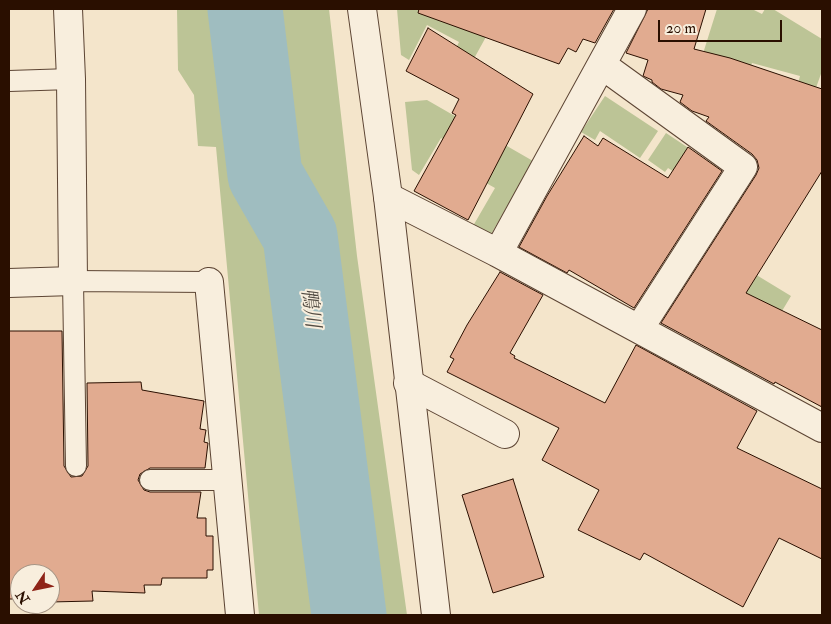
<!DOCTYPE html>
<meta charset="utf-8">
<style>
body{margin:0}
#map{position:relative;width:831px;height:624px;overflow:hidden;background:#f4e5cb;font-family:"IM FELL Double Pica",serif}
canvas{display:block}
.frame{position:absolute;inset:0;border:10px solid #2a0f00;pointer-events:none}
.north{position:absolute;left:10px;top:564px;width:50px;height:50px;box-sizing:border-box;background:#f8eedd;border:1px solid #a69585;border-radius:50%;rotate:236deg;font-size:14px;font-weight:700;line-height:20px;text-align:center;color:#2a0f00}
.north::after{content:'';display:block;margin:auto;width:18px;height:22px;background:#8f2418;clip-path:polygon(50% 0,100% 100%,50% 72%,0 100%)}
.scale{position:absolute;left:658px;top:20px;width:124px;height:22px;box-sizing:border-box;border:2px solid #2a0f00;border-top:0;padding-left:6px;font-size:15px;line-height:18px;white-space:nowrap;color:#2a0f00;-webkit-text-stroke:4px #f8eedd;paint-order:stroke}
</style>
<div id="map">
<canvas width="831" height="624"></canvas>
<div class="frame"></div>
<div class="north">N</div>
<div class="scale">20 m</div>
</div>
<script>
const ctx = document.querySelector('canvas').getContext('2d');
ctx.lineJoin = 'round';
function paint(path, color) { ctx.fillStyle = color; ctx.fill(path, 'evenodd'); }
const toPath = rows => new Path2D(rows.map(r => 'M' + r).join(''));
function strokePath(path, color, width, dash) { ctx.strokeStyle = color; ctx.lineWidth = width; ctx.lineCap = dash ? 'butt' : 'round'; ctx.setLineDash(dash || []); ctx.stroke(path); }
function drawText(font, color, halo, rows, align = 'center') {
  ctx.font = font + ' "IM FELL Double Pica","Noto Serif JP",serif'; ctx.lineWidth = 4; ctx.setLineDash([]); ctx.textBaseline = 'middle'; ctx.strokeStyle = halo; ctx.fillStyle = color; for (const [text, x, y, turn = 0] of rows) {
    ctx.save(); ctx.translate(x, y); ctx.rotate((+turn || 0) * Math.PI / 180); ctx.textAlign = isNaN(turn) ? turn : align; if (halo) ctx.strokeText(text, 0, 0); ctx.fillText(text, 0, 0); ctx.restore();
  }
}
paint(toPath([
 [177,9,233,9,250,187,290,237,337,615,259,615,216,147,198,146,194,95,178,70],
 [259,9,329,9,357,256,407,615,360,615,311,222,278,159],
 [397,9,459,9,492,26,471,64,453,54,459,42,427,25,409,60,401,55],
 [717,9,752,9,762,14,765,9,773,9,822,39,822,71,812,99,795,95,800,76,752,63,746,83,695,79],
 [605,96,658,131,640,158,600,131,595,140,581,132],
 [427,100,533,161,490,236,473,226,495,188,479,179,487,164,441,138,419,175,412,170,405,102],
 [666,133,717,167,717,176,679,175,668,168,665,172,648,160],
 [712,248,791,296,743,376,714,357,741,311]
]), '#bcc496');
strokePath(toPath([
 [245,9,265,175,300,236,349,615]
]), '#9fbdc0', 75);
const building = toPath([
 [419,9,614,9,595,43,583,39,576,52,568,48,559,64,418,13,419,9],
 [648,9,706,9,694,49,730,58,822,89,822,171,746,293,822,330,822,407,775,382,774,384,661,323,756,175,759,168,757,160,752,154,706,121,709,117,692,111,680,102,683,95,661,89,652,82,652,80,643,76,648,60,626,53,648,9],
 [428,28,533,94,468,220,414,191,456,115,452,113,459,99,406,71,428,28],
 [584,136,598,146,603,138,668,178,688,147,722,171,634,308,569,270,567,273,519,247,547,196,584,136],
 [500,272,543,295,510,353,515,356,514,358,605,403,636,345,757,411,737,448,822,489,822,559,779,538,743,607,644,553,640,560,578,530,599,490,542,460,559,428,447,372,454,359,450,357,467,325,500,272],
 [9,331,62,331,64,466,71,477,82,476,88,466,87,383,141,382,142,390,204,401,200,429,206,430,204,442,208,443,205,468,150,468,140,474,138,480,144,490,150,492,201,492,197,518,206,518,206,536,213,536,213,570,207,570,207,578,162,578,161,585,144,585,145,593,92,591,93,601,50,602,50,574,20,574,20,599,9,599,9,331],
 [513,479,544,577,493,593,462,495,513,479]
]);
paint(building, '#e1ab90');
strokePath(building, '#2a0f00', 1);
const service = toPath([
 [9,81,71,79],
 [76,466,73,281,209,282],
 [150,480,227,480]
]);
const minor = toPath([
 [602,65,743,167,639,329],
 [388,197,498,253,822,428],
 [498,253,632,9],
 [209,282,240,615],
 [9,283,73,281,71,79,68,9],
 [408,383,505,434]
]);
const tertiary = toPath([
 [362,9,388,197,436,615]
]);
strokePath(service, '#5c4433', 22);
strokePath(minor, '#5c4433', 30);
strokePath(tertiary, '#5c4433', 30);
strokePath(service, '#f8eedd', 20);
strokePath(minor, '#f8eedd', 28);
strokePath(tertiary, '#f8eedd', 28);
drawText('italic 20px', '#534c43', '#f8eedd', [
 ["鴨川",309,308,83]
]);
</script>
